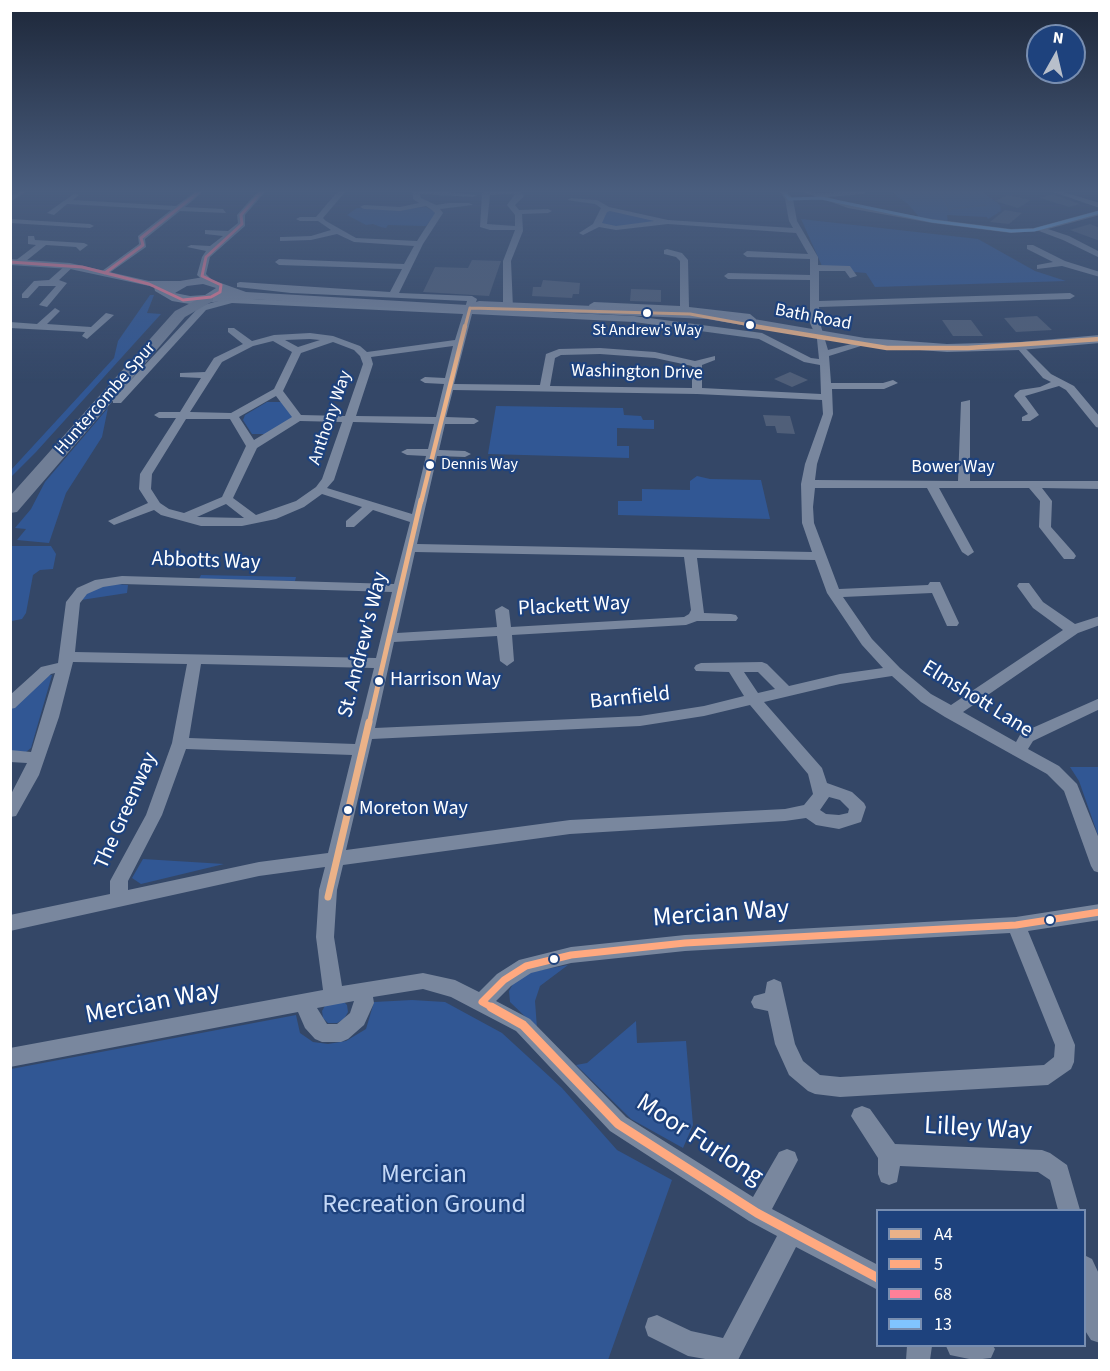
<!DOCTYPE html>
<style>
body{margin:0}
#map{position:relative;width:1110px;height:1371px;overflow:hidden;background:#344767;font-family:"Source Sans 3",sans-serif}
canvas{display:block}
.frame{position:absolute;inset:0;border:12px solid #fff;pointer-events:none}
.legend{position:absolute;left:876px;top:1209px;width:210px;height:138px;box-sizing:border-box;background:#1e427d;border:2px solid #788eb1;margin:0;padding:8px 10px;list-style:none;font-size:18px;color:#fff}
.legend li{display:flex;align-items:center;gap:12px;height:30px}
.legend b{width:30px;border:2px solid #788eb1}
.north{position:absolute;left:1026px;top:24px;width:60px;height:60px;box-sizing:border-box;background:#1e427d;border:2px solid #788eb1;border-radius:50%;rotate:8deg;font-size:16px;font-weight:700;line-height:24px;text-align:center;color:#fff}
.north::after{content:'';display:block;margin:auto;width:21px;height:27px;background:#b8bfca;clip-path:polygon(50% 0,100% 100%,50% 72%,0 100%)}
</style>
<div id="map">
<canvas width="1110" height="1371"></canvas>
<div class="frame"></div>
<ul class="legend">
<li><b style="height:8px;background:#ebb288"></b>A4</li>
<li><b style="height:8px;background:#ffa980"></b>5</li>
<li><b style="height:8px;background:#ff8098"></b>68</li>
<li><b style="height:8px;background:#80c4ff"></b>13</li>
</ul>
<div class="north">N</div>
</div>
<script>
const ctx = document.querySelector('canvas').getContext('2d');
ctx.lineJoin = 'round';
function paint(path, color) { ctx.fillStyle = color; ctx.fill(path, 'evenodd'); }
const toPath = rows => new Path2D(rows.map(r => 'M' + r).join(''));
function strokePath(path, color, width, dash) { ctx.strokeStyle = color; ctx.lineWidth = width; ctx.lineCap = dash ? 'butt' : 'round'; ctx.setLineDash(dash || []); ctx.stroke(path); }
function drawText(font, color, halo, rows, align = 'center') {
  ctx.font = font + ' "Source Sans 3",sans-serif'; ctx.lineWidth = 4.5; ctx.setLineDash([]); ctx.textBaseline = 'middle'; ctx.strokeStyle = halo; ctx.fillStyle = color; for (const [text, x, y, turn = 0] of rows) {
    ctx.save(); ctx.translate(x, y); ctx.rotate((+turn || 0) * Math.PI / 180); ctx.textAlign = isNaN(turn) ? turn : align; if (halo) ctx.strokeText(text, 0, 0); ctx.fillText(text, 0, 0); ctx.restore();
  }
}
paint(toPath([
 [890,191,982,191,1000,205,1001,211,988,219,987,217,947,215,948,222,919,217,908,204],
 [425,207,434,211,435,215,426,226,388,225,386,228,381,227,373,224,366,225,347,215,357,208,399,210],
 [610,210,653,220,652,222,615,227,600,224,606,211],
 [801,219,978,239,1035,271,1066,281,875,287,866,273,854,272,848,266,822,266],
 [150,295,154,295,147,313,161,314,36,452,11,477,11,470,114,358,118,341],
 [267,402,284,402,294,416,292,421,268,434,252,434,243,420,245,415],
 [496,406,623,408,624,415,641,416,643,420,654,420,654,429,617,428,617,446,629,446,629,458,488,454],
 [108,408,102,437,66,493,49,543,17,540,26,529,15,528,31,509,45,482],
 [697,476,710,479,761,480,770,519,618,515,618,501,642,501,642,489,690,490,690,481],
 [11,546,51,546,56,554,53,569,40,570,33,575,26,613,22,619,12,621,11,626],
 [201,575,296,577,295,581,199,579],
 [117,584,128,585,127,593,81,600,87,593,101,586],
 [52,675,31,748,26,752,11,751,11,709,45,676],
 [1070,767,1099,767,1099,838,1079,781],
 [143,859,224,864,141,884,132,878],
 [568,965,540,986,535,1001,537,1028,510,1002,509,991,514,982,530,972],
 [342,1000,347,1005,348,1012,344,1019,337,1023,328,1023,323,1018,322,1011,326,1004],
 [412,1000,445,1002,502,1033,562,1088,617,1150,672,1180,608,1360,11,1360,11,1069,296,1015,300,1033,313,1042,328,1044,346,1041,366,1029,374,1002],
 [636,1021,637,1043,686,1041,693,1125,683,1148,631,1119,576,1065,587,1063]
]), '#315794');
strokePath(toPath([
 [940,191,950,211],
 [949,209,986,205]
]), '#3e5782', 1.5);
paint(toPath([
 [1052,194,1080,204,1069,207,1040,198],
 [1008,195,1031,200,1018,208,995,201],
 [1005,210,1022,213,1009,224,990,222],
 [1090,224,1100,228,1100,241,1070,230],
 [472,260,501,261,489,296,423,292,435,267,468,268],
 [543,280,580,283,579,294,573,294,572,298,532,296,533,287,541,287],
 [631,289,661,290,661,302,630,301],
 [1037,316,1052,330,1016,332,1004,318],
 [942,320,971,320,983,336,953,336],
 [790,372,808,380,792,387,774,379],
 [763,415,790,416,795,434,777,433,775,426,766,426]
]), '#505f79');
paint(toPath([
 [19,191,27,191,10,202,10,196,19,191],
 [196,191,204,191,185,207,223,209,226,213,180,211,145,239,146,247,105,276,102,275,102,271,139,244,138,236,171,210,67,204,54,215,47,213,75,193,79,195,73,200,176,206,196,191],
 [258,191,266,191,245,215,245,226,210,257,206,274,213,281,206,283,197,275,202,257,206,251,187,247,191,245,210,246,223,236,205,234,205,230,228,231,238,223,237,215,258,191],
 [338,191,346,191,323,218,326,221,356,238,417,241,435,213,432,210,426,206,400,211,364,209,360,207,364,205,400,207,419,203,413,199,413,193,407,191,439,191,477,195,473,197,420,194,421,198,436,205,449,203,469,203,473,205,440,209,443,213,423,244,399,293,472,296,477,299,474,309,505,310,503,308,503,261,515,230,490,230,480,227,482,193,486,191,521,191,524,196,515,205,519,210,548,209,552,211,548,213,522,214,523,231,511,261,513,308,510,310,634,316,762,333,811,358,819,359,817,339,810,323,810,280,728,279,724,276,728,273,810,275,810,259,747,257,743,254,747,251,808,254,796,233,668,224,616,230,599,227,583,235,579,233,593,224,601,208,595,204,567,200,571,198,597,200,609,207,668,220,793,228,789,221,785,199,779,191,787,191,793,199,797,221,818,257,818,265,850,266,857,276,850,278,845,271,819,271,819,301,1070,293,1075,296,1070,299,819,307,820,323,828,350,859,342,864,345,829,356,831,383,883,383,893,380,898,383,884,389,832,389,833,414,817,464,815,480,958,481,961,402,970,400,970,481,1100,481,1100,489,1042,488,1052,501,1051,527,1074,553,1076,556,1074,559,1064,559,1039,527,1040,501,1029,488,939,488,974,552,968,556,962,552,927,488,815,488,813,507,814,523,839,589,928,585,930,582,940,582,959,623,957,626,947,626,932,593,843,597,872,639,900,668,931,694,951,705,1063,630,1033,608,1017,586,1019,583,1029,583,1043,602,1075,624,1100,616,1100,625,1078,633,963,712,1016,742,1021,733,1100,698,1100,709,1033,741,1028,749,1059,766,1077,784,1100,841,1100,873,1094,871,1091,866,1064,791,1047,774,945,717,921,702,892,676,840,684,764,702,822,768,827,783,852,792,864,803,866,807,861,822,839,829,816,825,806,818,785,821,570,834,343,865,337,890,334,937,342,986,423,973,455,980,479,992,497,974,519,960,571,947,685,935,1016,917,1100,904,1100,920,1028,931,1075,1045,1074,1062,1071,1069,1048,1085,840,1097,815,1094,808,1091,789,1075,775,1044,768,1011,754,1008,751,1002,754,996,765,993,767,982,774,979,781,982,795,1044,803,1061,820,1075,840,1077,1044,1065,1054,1057,1055,1045,1010,933,685,951,571,963,531,973,511,986,496,1001,530,1019,626,1117,753,1197,779,1152,787,1149,795,1152,798,1160,772,1209,878,1265,878,1290,796,1247,738,1360,711,1360,688,1356,648,1336,645,1327,648,1318,657,1315,691,1331,723,1338,777,1236,749,1221,610,1131,516,1031,451,997,423,989,373,997,374,1003,364,1025,348,1039,341,1042,322,1042,315,1039,305,1028,298,1012,10,1067,10,1048,323,990,316,937,319,890,325,867,259,876,10,931,10,915,110,894,110,881,146,815,172,743,187,664,73,662,59,717,39,775,16,816,10,817,10,796,27,763,10,762,10,750,31,752,55,673,51,674,15,708,10,709,10,695,41,667,58,663,66,602,77,588,95,580,122,576,394,584,410,522,373,510,354,527,346,527,346,521,362,507,322,494,304,507,276,519,242,526,201,526,161,515,154,510,114,525,108,521,148,503,139,489,140,474,176,418,159,418,154,415,159,412,180,412,201,378,180,377,180,373,205,372,214,358,243,344,228,332,228,328,234,328,252,341,274,335,310,333,333,336,360,346,367,352,455,340,463,314,232,303,206,310,121,403,113,403,113,399,200,306,229,298,465,308,467,301,291,293,237,287,237,283,240,282,390,292,402,269,279,265,275,262,279,259,404,264,414,246,354,242,337,234,311,240,280,241,280,237,283,237,311,236,331,230,318,221,300,221,296,219,300,217,316,217,338,191],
 [515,194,507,205,515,215,515,226,487,224,490,195,515,194],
 [610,211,654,221,616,226,602,223,607,212,610,211],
 [472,314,634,322,759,339,804,362,820,365,821,394,702,388,702,365,715,360,715,356,695,361,655,352,600,348,559,349,546,354,540,385,454,384,472,314],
 [310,339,320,340,298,347,285,340,310,339],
 [273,341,292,352,274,389,231,413,190,412,222,362,253,346,273,341],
 [333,342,354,350,360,356,363,364,345,416,301,415,283,391,301,353,333,342],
 [453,346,445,378,425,377,420,380,425,383,444,384,436,417,356,416,373,364,371,357,453,346],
 [600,354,655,358,692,366,692,388,550,386,555,358,561,355,600,354],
 [453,390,697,394,822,400,823,414,805,464,801,484,802,523,812,552,417,544,437,456,465,457,471,454,465,451,439,450,445,424,474,424,479,421,474,418,446,417,453,390],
 [276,396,292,417,254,440,239,417,276,396],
 [186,419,230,419,246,446,222,497,184,513,169,509,160,503,151,489,152,474,186,419],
 [300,421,342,422,322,479,316,487,296,501,256,515,233,498,257,448,300,421],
 [353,422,434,424,428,449,407,449,401,452,407,455,426,456,412,514,327,488,334,480,353,422],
 [226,504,244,518,197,517,226,504],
 [415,552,684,557,691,610,689,614,684,617,511,627,509,610,502,606,495,610,497,627,397,633,415,552],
 [697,558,815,560,827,593,862,645,883,668,840,674,789,686,767,664,762,662,701,663,696,665,694,668,696,671,729,672,744,696,704,706,640,716,375,728,394,642,497,636,500,661,507,666,514,661,512,635,686,625,697,621,736,621,738,618,736,615,731,614,704,613,697,558],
 [122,584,392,592,376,658,75,652,80,603,87,594,103,587,122,584],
 [201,664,374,668,355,744,189,738,201,664],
 [744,672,758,672,775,689,758,693,744,672],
 [750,705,808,774,813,794,804,805,785,809,570,820,346,850,372,739,640,726,704,716,750,705],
 [186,749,352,755,328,853,259,862,128,890,128,881,162,815,186,749],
 [829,797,840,800,849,809,848,813,839,815,826,814,820,810,829,797],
 [354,1001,350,1013,337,1024,327,1024,317,1008,354,1001],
 [800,191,818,193,867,191,864,194,828,197,850,204,932,219,1011,229,1034,228,1100,210,1100,215,1048,229,1069,236,1100,252,1100,258,1063,240,1039,231,1011,233,932,223,848,208,800,191],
 [1050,191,1060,191,1100,203,1100,208,1050,191],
 [10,219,90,224,94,226,90,228,10,223,10,219],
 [28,236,34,236,35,240,84,243,88,245,80,251,76,247,46,245,21,265,15,265,15,261,36,245,28,244,28,236],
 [1027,245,1033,245,1065,261,1100,272,1100,277,1062,266,1037,269,1037,265,1053,262,1027,249,1027,245],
 [667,249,682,253,688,260,689,307,750,314,756,319,756,323,750,323,747,319,690,312,685,317,682,316,680,312,599,308,597,313,591,313,589,305,594,302,680,306,680,261,676,257,664,254,664,250,667,249],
 [67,264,74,266,59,280,67,283,47,307,39,305,56,286,39,286,28,298,22,298,22,294,34,281,49,280,67,264],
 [55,308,60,311,47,324,91,327,106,313,114,315,87,339,82,336,85,332,10,328,10,322,37,324,55,308],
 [1020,343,1051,374,1074,386,1100,417,1100,428,1096,427,1066,390,1059,386,1025,396,1039,415,1030,421,1022,421,1022,417,1028,414,1014,396,1015,394,1020,390,1040,387,1051,382,1043,378,1017,348,1015,346,1020,343],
 [862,1106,870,1109,895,1144,1042,1150,1050,1153,1067,1165,1080,1210,1058,1210,1050,1180,1038,1172,900,1166,897,1182,889,1185,881,1182,878,1174,878,1158,851,1116,854,1109,862,1106],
 [1084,1255,1092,1259,1100,1276,1100,1343,1091,1340,1084,1329,1084,1255],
 [907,1346,932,1346,930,1360,906,1360,907,1346],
 [946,1346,993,1346,995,1349,991,1358,974,1360,950,1355,946,1346]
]), '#79879e');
paint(toPath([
 [10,259,70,263,149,281,180,281,204,277,246,292,468,305,479,301,707,311,865,338,947,344,1020,342,1100,335,1100,343,1020,350,947,352,865,346,707,319,487,309,481,313,249,299,190,304,172,301,155,291,154,287,70,269,10,265,10,259],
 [203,284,216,288,205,295,190,296,175,293,187,286,203,284]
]), '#78859d');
paint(toPath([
 [208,294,213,295,213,301,185,317,17,512,10,513,10,496,175,311,208,294]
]), '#707e96');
strokePath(toPath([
 [470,308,690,314,761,327],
 [465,327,470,308]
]), '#ebb288', 3);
strokePath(toPath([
 [753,326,887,348,968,348,1100,339],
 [421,502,465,326]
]), '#ebb288', 4.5);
strokePath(toPath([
 [369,724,421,500]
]), '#ebb288', 5);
strokePath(toPath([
 [328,897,369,722]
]), '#ebb288', 7);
strokePath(toPath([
 [493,1008,482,1002,504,980,526,966,571,955,685,943,1016,925,1100,912]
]), '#ffa980', 7);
strokePath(toPath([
 [491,1007,523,1025,618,1124,757,1213,878,1278]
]), '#ffa980', 9);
strokePath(toPath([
 [10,262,82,267,149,284,183,300,211,297,220,292,221,285],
 [105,273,143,245,141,238,200,191],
 [221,285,202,276,206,257,242,224,241,215,262,191]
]), '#ff8098', 3);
strokePath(toPath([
 [783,191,789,199,821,198,932,221,1011,231,1034,230,1100,212]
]), '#80c4ff', 3);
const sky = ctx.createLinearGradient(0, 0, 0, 383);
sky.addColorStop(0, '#1d2739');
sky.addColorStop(0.5, '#4a5e7f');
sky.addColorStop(1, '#4a5e7f00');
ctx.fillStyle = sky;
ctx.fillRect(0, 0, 1110, 383);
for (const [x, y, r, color] of [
 [647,313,5,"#fff"],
 [750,325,5,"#fff"],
 [430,465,5,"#fff"],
 [379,681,5,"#fff"],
 [348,810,5,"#fff"],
 [1050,920,5,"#fff"],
 [554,959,5,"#fff"]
]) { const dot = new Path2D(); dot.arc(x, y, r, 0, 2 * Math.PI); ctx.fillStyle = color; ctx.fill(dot); strokePath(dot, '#1e427d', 2); }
drawText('16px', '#fff', '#1e427d', [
 ["St Andrew's Way",647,331],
 ["Dennis Way",441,465,"left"]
]);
drawText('18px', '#fff', '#1e427d', [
 ["Bath Road",813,318,11],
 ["Washington Drive",637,373,1],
 ["Huntercombe Spur",106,399,-49],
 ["Anthony Way",331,418,-71],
 ["Bower Way",953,468]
]);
drawText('20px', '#fff', '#1e427d', [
 ["Harrison Way",390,681],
 ["Moreton Way",359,810]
], 'left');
drawText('21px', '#fff', '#1e427d', [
 ["Abbotts Way",206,562,2],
 ["Plackett Way",574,607,-3],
 ["St. Andrew's Way",364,645,-76],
 ["Barnfield",630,699,-6],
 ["Elmshott Lane",977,700,32],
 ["The Greenway",127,811,-66]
]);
drawText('26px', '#fff', '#1e427d', [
 ["Mercian Way",721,915,-4],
 ["Mercian Way",153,1004,-11],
 ["Lilley Way",978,1130,3],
 ["Moor Furlong",699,1141,33]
]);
drawText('26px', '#c4d8f6', '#1e427d', [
 ["Mercian",424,1176],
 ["Recreation Ground",424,1206]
]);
</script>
